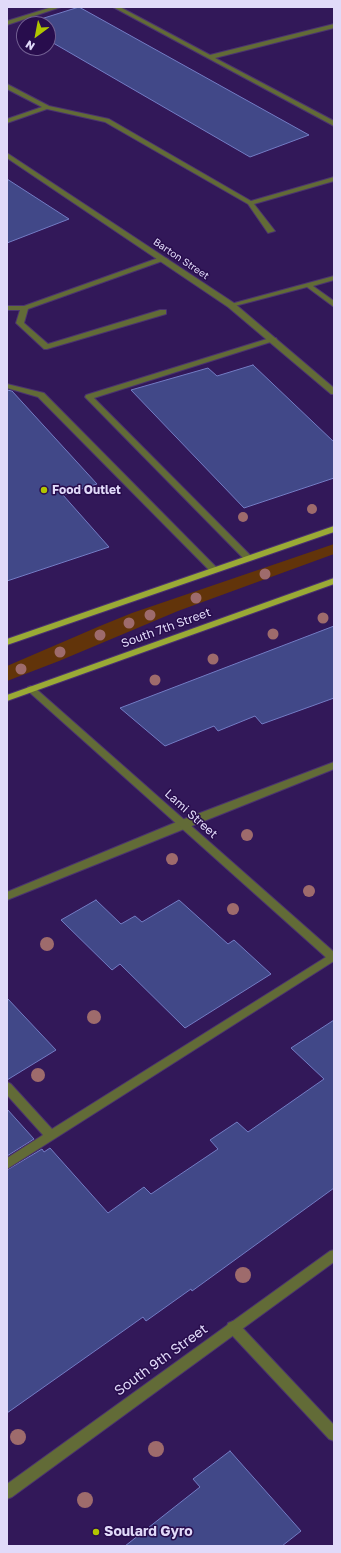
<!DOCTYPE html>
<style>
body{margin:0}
#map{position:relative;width:341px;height:1553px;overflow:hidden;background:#321859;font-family:"Golos Text",sans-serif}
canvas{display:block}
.frame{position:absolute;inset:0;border:8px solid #e1daf9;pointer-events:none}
.north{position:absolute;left:16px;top:16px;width:40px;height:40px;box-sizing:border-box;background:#280d4d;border:1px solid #725f92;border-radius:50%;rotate:212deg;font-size:11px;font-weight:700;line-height:16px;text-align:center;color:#e1daf9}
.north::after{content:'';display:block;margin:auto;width:14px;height:18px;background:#b1c500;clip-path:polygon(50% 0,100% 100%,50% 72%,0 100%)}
</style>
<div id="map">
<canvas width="341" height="1553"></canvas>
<div class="frame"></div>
<div class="north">N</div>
</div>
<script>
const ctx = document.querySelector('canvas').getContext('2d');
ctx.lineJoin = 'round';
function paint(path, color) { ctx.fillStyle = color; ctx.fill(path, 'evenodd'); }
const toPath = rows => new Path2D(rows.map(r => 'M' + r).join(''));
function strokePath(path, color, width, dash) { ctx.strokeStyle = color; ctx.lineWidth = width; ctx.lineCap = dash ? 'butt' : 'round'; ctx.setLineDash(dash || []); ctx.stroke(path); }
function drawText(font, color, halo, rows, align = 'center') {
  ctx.font = font + ' "Golos Text",sans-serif'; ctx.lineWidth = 3; ctx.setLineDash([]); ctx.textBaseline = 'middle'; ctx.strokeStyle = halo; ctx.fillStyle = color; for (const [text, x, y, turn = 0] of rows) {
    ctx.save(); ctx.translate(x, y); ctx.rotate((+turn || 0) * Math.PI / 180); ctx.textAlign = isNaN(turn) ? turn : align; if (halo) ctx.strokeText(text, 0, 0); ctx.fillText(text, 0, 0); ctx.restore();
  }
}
paint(toPath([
 [334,544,334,554,178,611,59,661,7,681,7,666,100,626,132,613]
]), '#62340a');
const building = toPath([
 [79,7,309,135,250,157,48,40,48,24,25,24,79,7],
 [7,179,69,219,7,243,7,179],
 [253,365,334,442,334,478,244,508,131,390,208,368,217,376,253,365],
 [7,390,12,391,97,484,63,495,109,547,7,581,7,390],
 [334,626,334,698,262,724,255,716,218,731,214,726,165,746,120,708,334,626],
 [96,900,121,924,135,916,142,922,179,900,228,944,234,940,271,974,185,1028,120,964,112,970,61,920,96,900],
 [7,998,56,1050,7,1080,7,998],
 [334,1020,334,1188,192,1291,191,1289,146,1321,143,1317,7,1413,7,1170,42,1149,44,1152,50,1148,108,1213,144,1187,151,1194,218,1149,210,1140,237,1122,248,1132,324,1079,291,1048,334,1020],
 [7,1109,34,1139,7,1156,7,1109],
 [230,1451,301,1531,282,1546,125,1546,200,1487,193,1479,230,1451]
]);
paint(building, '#414888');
strokePath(building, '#737cc4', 1);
const service = toPath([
 [52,7,61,7,7,25,7,21,52,7],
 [113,7,120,7,210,55,334,24,334,28,215,58,334,121,334,126,113,7],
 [7,84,49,106,109,119,251,201,334,177,334,181,254,204,275,231,268,233,248,204,105,122,47,109,7,123,7,119,42,107,7,89,7,84],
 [161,257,168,259,28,309,24,323,48,344,160,310,166,310,166,314,47,349,44,349,16,323,20,310,7,310,7,306,24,306,161,257],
 [334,276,334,280,313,286,334,301,334,307,307,287,231,307,227,305,334,276],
 [270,338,276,338,277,340,94,398,251,556,252,558,248,561,245,560,85,397,86,395,270,338],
 [7,384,44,393,217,568,218,570,217,572,211,572,38,397,7,388,7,384],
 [334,762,334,769,7,900,7,892,179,821,334,762],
 [334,952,334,961,7,1169,7,1158,43,1135,7,1095,7,1082,11,1084,52,1129,334,952],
 [233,1321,238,1323,334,1425,334,1441,329,1439,228,1331,227,1327,228,1323,233,1321]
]);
const minor = toPath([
 [7,153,234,303,334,388,334,394,331,394,228,307,7,158,7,153],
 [31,686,34,687,334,952,334,962,330,961,28,691,26,689,28,687,31,686],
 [334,1250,334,1262,12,1497,7,1499,7,1484,330,1251,334,1250]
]);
const primary = toPath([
 [334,526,334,532,7,645,7,639,334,526],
 [334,578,334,584,7,701,7,695,334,578]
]);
strokePath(service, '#4a336f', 2);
strokePath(minor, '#4a336f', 2);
strokePath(primary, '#4a336f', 2);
paint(service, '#626b37');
paint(minor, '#626b37');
paint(primary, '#9aaa35');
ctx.fillStyle = '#9e6b6c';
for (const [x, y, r] of [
 [312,509,5],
 [243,517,5],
 [265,574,5.5],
 [196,598,5.5],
 [150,615,5.5],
 [323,618,5.5],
 [129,623,5.5],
 [273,634,5.5],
 [100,635,5.5],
 [60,652,5.5],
 [213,659,5.5],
 [21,669,5.5],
 [155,680,5.5],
 [247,835,6],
 [172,859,6],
 [309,891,6],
 [233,909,6],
 [47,944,7],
 [94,1017,7],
 [38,1075,7],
 [243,1275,8],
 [18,1437,8],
 [156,1449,8],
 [85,1500,8]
]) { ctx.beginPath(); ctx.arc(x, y, r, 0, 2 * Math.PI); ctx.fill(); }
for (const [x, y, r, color] of [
 [44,490,4,"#b1c500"],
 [96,1532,4,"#b1c500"]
]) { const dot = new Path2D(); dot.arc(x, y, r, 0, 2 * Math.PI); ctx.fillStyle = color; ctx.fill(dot); strokePath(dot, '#280d4d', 1.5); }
drawText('10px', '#e1daf9', '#280d4d', [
 ["Barton Street",181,259,34]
]);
drawText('bold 12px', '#e1daf9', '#280d4d', [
 ["Food Outlet",52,490]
], 'left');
drawText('12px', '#e1daf9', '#280d4d', [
 ["South 7th Street",166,628,-20],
 ["Lami Street",191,814,42]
]);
drawText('14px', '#e1daf9', '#280d4d', [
 ["South 9th Street",161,1360,-36]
]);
drawText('bold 14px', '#e1daf9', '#280d4d', [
 ["Soulard Gyro",104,1532]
], 'left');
</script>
